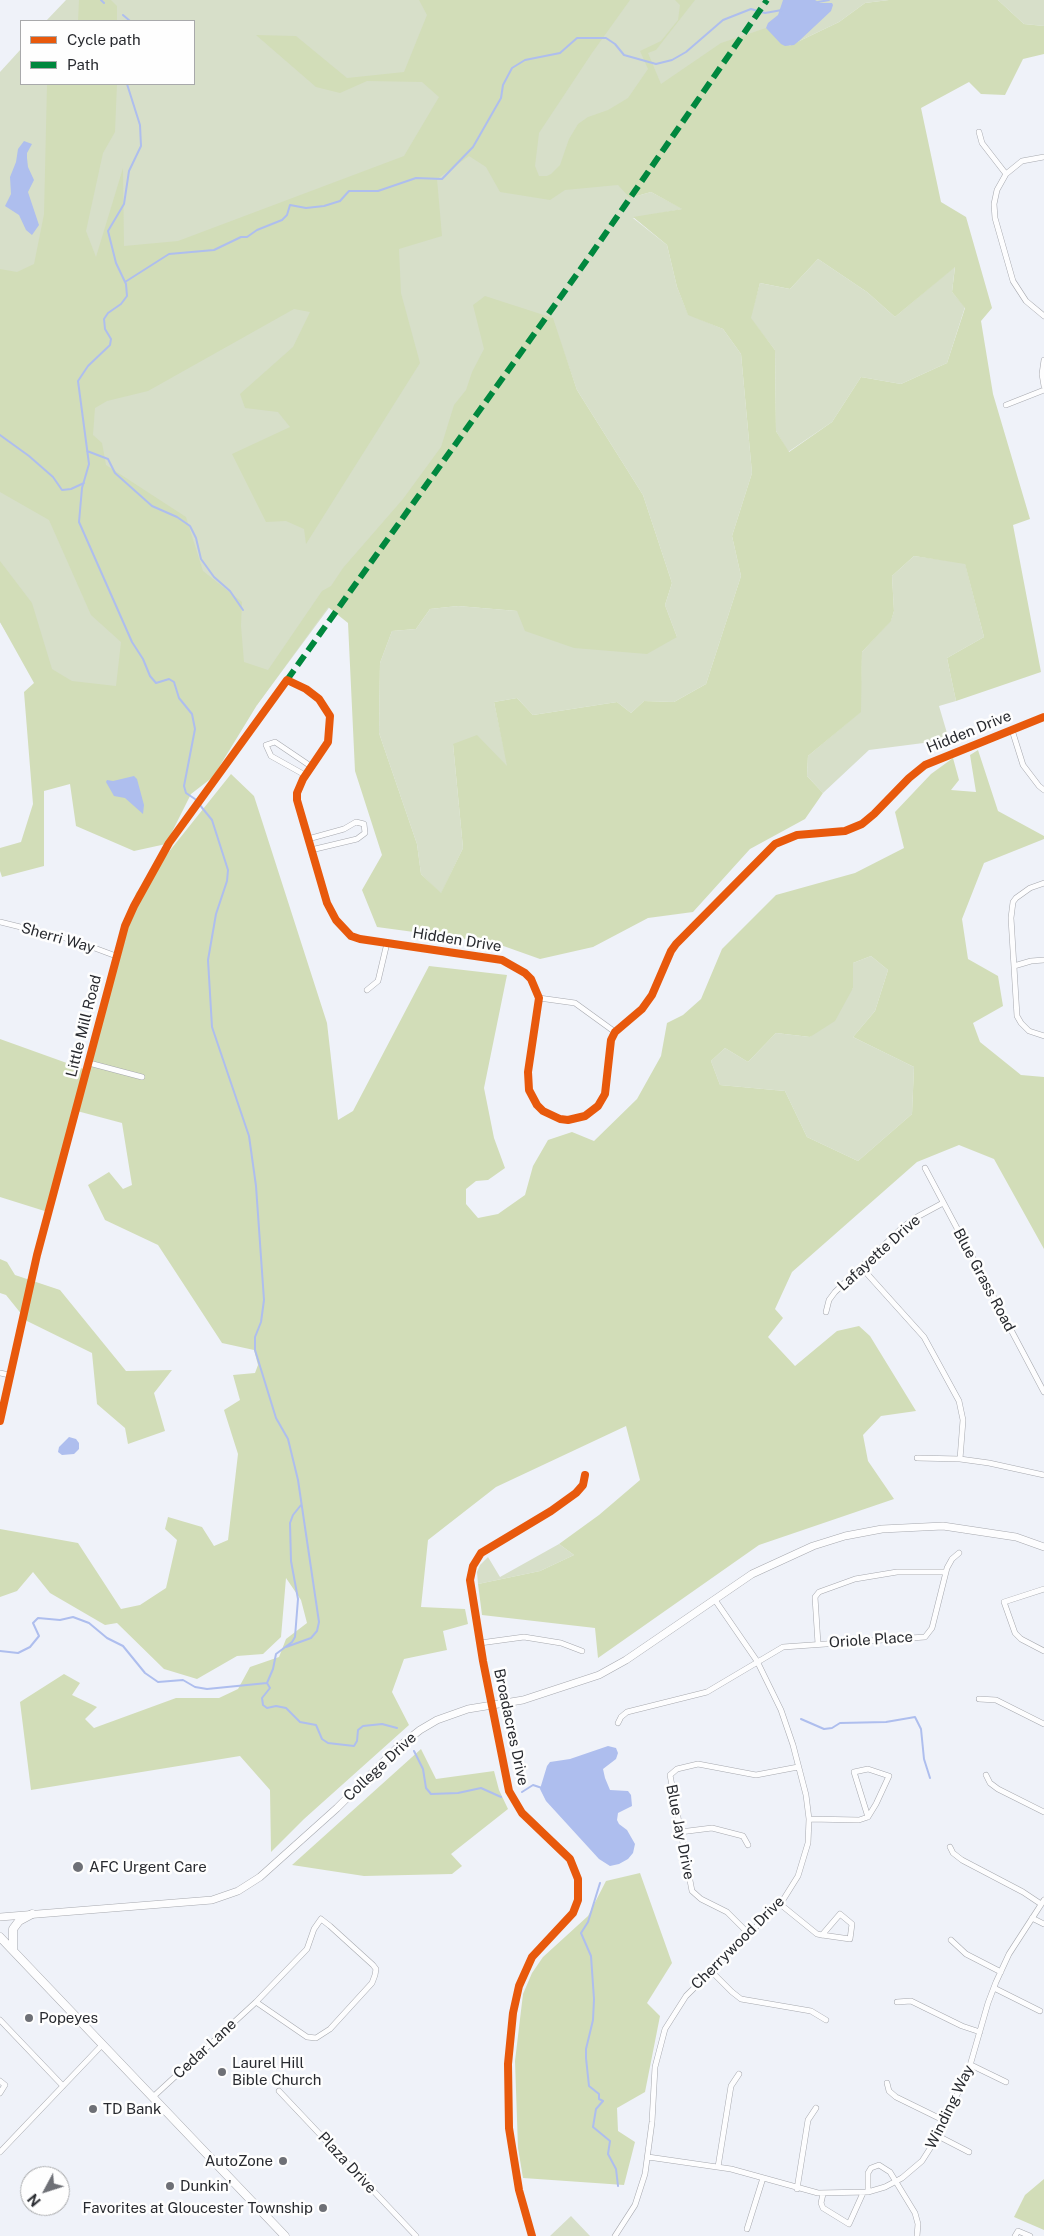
<!DOCTYPE html>
<style>
body{margin:0}
#map{position:relative;width:1044px;height:2236px;overflow:hidden;background:#eff2f9;font-family:"Public Sans",sans-serif}
canvas{display:block}
.legend{position:absolute;left:20px;top:20px;width:175px;height:65px;box-sizing:border-box;background:#fefefe;border:1px solid #a8a9ab;margin:0;padding:6px 9px;list-style:none;font-size:15px;color:#282a2f}
.legend li{display:flex;align-items:center;gap:10px;height:25px}
.legend b{width:25px;border:1px solid #a8a9ab}
.north{position:absolute;left:20px;top:2166px;width:50px;height:50px;box-sizing:border-box;background:#fefefe;border:1px solid #a8a9ab;border-radius:50%;rotate:230deg;font-size:14px;font-weight:700;line-height:20px;text-align:center;color:#282a2f}
.north::after{content:'';display:block;margin:auto;width:18px;height:22px;background:#6e7076;clip-path:polygon(50% 0,100% 100%,50% 72%,0 100%)}
</style>
<div id="map">
<canvas width="1044" height="2236"></canvas>
<ul class="legend">
<li><b style="height:6px;background:#e8590c"></b>Cycle path</li>
<li><b style="height:6px;background:#00873e"></b>Path</li>
</ul>
<div class="north">N</div>
</div>
<script>
const ctx = document.querySelector('canvas').getContext('2d');
ctx.lineJoin = 'round';
function paint(path, color) { ctx.fillStyle = color; ctx.fill(path, 'evenodd'); }
const toPath = rows => new Path2D(rows.map(r => 'M' + r).join(''));
function strokePath(path, color, width, dash) { ctx.strokeStyle = color; ctx.lineWidth = width; ctx.lineCap = dash ? 'butt' : 'round'; ctx.setLineDash(dash || []); ctx.stroke(path); }
function drawText(font, color, halo, rows, align = 'center') {
  ctx.font = font + ' "Public Sans",sans-serif'; ctx.lineWidth = 5; ctx.setLineDash([]); ctx.textBaseline = 'middle'; ctx.strokeStyle = halo; ctx.fillStyle = color; for (const [text, x, y, turn = 0] of rows) {
    ctx.save(); ctx.translate(x, y); ctx.rotate((+turn || 0) * Math.PI / 180); ctx.textAlign = isNaN(turn) ? turn : align; if (halo) ctx.strokeText(text, 0, 0); ctx.fillText(text, 0, 0); ctx.restore();
  }
}
paint(toPath([
 [66,0,889,0,865,3,839,22,789,46,630,198,651,192,683,209,633,218,667,245,677,287,688,314,723,329,741,354,752,473,732,536,741,576,706,684,674,702,644,701,631,713,617,702,533,715,517,698,494,702,508,767,453,744,463,848,441,894,421,874,417,844,379,733,380,663,392,631,416,629,430,609,458,606,517,611,677,637,665,605,672,583,643,495,577,390,552,318,545,316,257,705,51,705,0,622,0,72,21,49,21,84,194,84,194,21,46,21],
 [998,0,1044,0,1044,26,1024,24],
 [818,259,867,292,895,317,955,266,952,292,965,307,947,363,901,384,861,377,832,422,788,452,776,431,775,350,750,318,760,283,790,289],
 [914,556,965,563,984,637,947,658,956,701,939,706,947,733,939,741,869,750,823,793,807,776,808,756,860,712,862,652,891,620,894,611,892,576],
 [871,956,888,970,875,1011,853,1037,914,1067,912,1114,858,1161,807,1137,785,1091,720,1085,711,1061,725,1048,748,1062,776,1033,810,1037,853,988,853,963],
 [559,1544,574,1555,540,1571,478,1584,477,1572,480,1565,488,1557,500,1577],
 [571,2216,590,2236,550,2236]
]), '#d7dfc9');
paint(toPath([
 [79,0,111,0,117,6,117,21,78,21],
 [419,0,630,0,592,53,539,133,535,166,539,176,547,176,551,174,560,165,569,139,578,124,588,117,608,110,628,98,648,69,640,51,661,41,678,20,680,5,675,0,695,0,656,50,648,53,661,84,721,43,766,28,789,46,839,22,865,3,889,0,998,0,1024,24,1044,26,1044,54,1023,59,1005,95,981,94,969,82,921,108,941,202,966,217,992,308,981,321,993,394,1030,519,1013,525,1041,672,956,701,947,658,984,637,965,564,914,556,892,576,894,611,891,621,862,652,861,712,808,756,807,776,823,793,805,819,750,849,693,912,648,918,593,947,540,959,495,943,377,927,362,890,382,855,355,771,348,623,328,607,257,705,213,777,191,794,166,844,134,851,76,826,70,784,44,791,44,866,2,877,0,871,0,848,21,842,33,804,24,692,34,683,0,622,0,561,32,603,52,669,72,681,116,686,121,642,91,615,49,520,0,492,0,269,17,272,34,264,44,214,47,84,117,84,115,132,103,153,86,231,96,257,123,168,124,246,178,241,404,156,439,97,422,82,367,81,340,93,316,87,256,35,296,36,347,78,404,72,427,15],
 [469,156,486,167,500,192,550,200,565,190,618,185,630,198,651,192,682,209,633,217,667,245,677,287,688,315,723,329,741,354,752,473,732,536,741,576,706,684,674,702,644,701,631,713,617,702,533,715,517,698,494,702,507,766,477,735,453,744,463,848,441,893,421,874,417,844,379,733,380,663,392,631,416,629,430,609,458,606,517,611,525,631,574,648,647,654,677,637,665,605,672,583,643,495,577,390,553,318,485,296,473,305,484,349,472,372,466,390,454,405,441,447,403,499,343,568,331,586,322,591,268,670,244,662,241,626,242,602,203,571,186,517,106,465,102,443,93,435,95,408,107,401,148,391,294,309,310,312,293,347,240,394,245,408,278,412,290,427,232,454,266,522,286,521,304,529,306,544,420,363,401,293,399,249,442,236,437,179],
 [818,259,867,292,895,317,955,267,952,292,965,308,947,363,901,384,861,377,832,422,789,452,776,431,775,350,751,318,760,283,790,289],
 [978,750,998,811,1044,836,1044,839,984,863,962,919,968,959,998,976,1003,1006,973,1023,980,1042,1021,1075,1044,1077,1044,1249,994,1159,959,1145,917,1162,792,1272,775,1309,783,1318,768,1337,795,1366,837,1331,859,1326,870,1336,916,1411,881,1416,863,1435,868,1461,894,1499,759,1545,598,1658,595,1628,482,1615,478,1584,540,1571,574,1555,559,1544,599,1515,640,1480,626,1426,496,1487,428,1540,421,1607,465,1609,468,1624,443,1631,447,1650,404,1659,392,1692,409,1725,304,1819,271,1852,270,1790,240,1756,31,1790,20,1702,64,1674,80,1683,72,1695,97,1707,85,1719,94,1728,176,1698,219,1698,238,1689,250,1667,279,1657,286,1639,307,1623,301,1600,286,1578,281,1637,263,1654,237,1656,197,1679,164,1669,117,1623,105,1625,50,1593,33,1572,17,1591,0,1597,0,1529,78,1543,121,1609,140,1605,166,1588,177,1540,165,1529,168,1517,202,1527,214,1546,228,1540,238,1454,224,1410,240,1400,233,1375,255,1373,258,1365,254,1350,222,1343,158,1245,105,1220,88,1185,109,1172,123,1189,132,1185,122,1123,77,1111,51,1213,0,1197,0,1039,89,1071,136,893,231,774,254,796,327,1023,338,1120,353,1111,429,966,507,975,484,1088,494,1138,505,1168,488,1180,476,1181,466,1189,466,1204,478,1218,498,1214,525,1195,533,1166,548,1140,572,1132,594,1141,637,1099,661,1056,667,1023,683,1015,701,999,722,949,776,895,855,873,904,848,895,812,931,774,953,758,959,780,951,790,976,792,970,755],
 [871,956,888,970,875,1011,853,1037,914,1067,912,1114,858,1161,807,1137,785,1091,720,1085,711,1061,725,1048,748,1062,776,1033,810,1037,835,1021,853,988,853,963],
 [0,1259,7,1262,15,1275,60,1290,126,1371,172,1370,154,1393,165,1431,128,1444,125,1428,97,1404,92,1353,27,1321,6,1295,0,1293],
 [421,1749,436,1779,494,1771,499,1790,508,1809,451,1854,462,1866,452,1874,364,1876,292,1865],
 [640,1873,672,1963,647,2003,660,2016,645,2092,617,2108,618,2131,635,2142,624,2185,523,2178,518,2148,515,2061,523,1994,532,1973,543,1957,588,1916,606,1881],
 [1044,2179,1044,2230,1014,2217,1025,2195]
]), '#d2ddb8');
paint(toPath([
 [783,0,815,0,820,3,832,3,833,5,831,11,799,41,794,45,785,46,781,44,766,28,768,23,778,15],
 [24,141,32,144,27,153,27,158,28,167,34,180,28,192,39,225,32,235,26,230,19,215,5,206,11,194,10,177,16,162,18,149],
 [134,776,137,779,144,805,143,814,125,798,114,796,106,782,107,780,113,781],
 [69,1437,76,1439,79,1443,79,1449,74,1454,62,1455,58,1452,59,1447],
 [608,1746,616,1748,618,1753,616,1759,603,1769,605,1778,610,1790,628,1791,631,1795,632,1806,618,1813,617,1820,619,1824,627,1830,635,1844,633,1853,628,1859,619,1864,610,1866,599,1859,546,1801,540,1789,547,1766,550,1762,570,1759]
]), '#aebeee');
strokePath(toPath([
 [101,0,104,3],
 [818,2,829,0],
 [123,15,130,21],
 [127,84,140,125,141,146,129,171,124,204,108,231,116,263,126,284,127,296,121,304,108,313,104,319,105,329,111,339,110,345,88,366,78,381,89,464,82,488,79,522,132,642,143,659,150,676,156,683,169,679,174,682,179,698,192,714,195,729,184,786,186,793,195,799,212,820,228,870,227,881,216,914,208,960,212,1027,249,1136,256,1186,264,1300,261,1322,255,1337,255,1350,276,1418,288,1439,298,1480,319,1622,317,1631,311,1638,286,1647],
 [125,282,169,254,214,250,241,237,247,237,257,230,282,220,287,215,290,205,306,208,324,206,340,201,349,191,378,191,416,178,442,179,473,147,501,98,503,85,512,68,525,60,560,53,577,38,606,38,615,44,624,55,656,64,672,60,686,52,723,20,751,9,765,13,782,10],
 [0,435,29,456,53,477,62,490,71,489,84,483],
 [87,451,108,459,115,473,152,506,177,517,190,526,196,538,201,559,214,577,230,591,243,610],
 [301,1505,293,1515,290,1523,291,1561,298,1599,295,1637,292,1642,276,1654,273,1669,267,1683,270,1688,262,1698,263,1705,267,1708,276,1706,286,1708,300,1722,316,1725,322,1739,328,1743,354,1746,357,1741,358,1730,363,1726,382,1724,397,1728],
 [0,1651,18,1653,30,1647,39,1636,33,1623,38,1618,60,1620,73,1617,89,1623,107,1638,123,1646,145,1673,158,1682,183,1680,195,1687,207,1689,267,1683],
 [801,1719,824,1729,832,1728,840,1723,886,1722,915,1717,921,1729,924,1759,930,1778],
 [414,1751,423,1769,426,1788,431,1794,458,1793,481,1788,501,1797],
 [522,1792,533,1785,542,1788],
 [600,1883,588,1922,581,1933,591,1956,594,1999,593,2020,586,2049,586,2058,589,2086,599,2094,599,2099,603,2101,596,2109,593,2127,610,2141,608,2154,616,2169,618,2186]
]), '#aebeee', 2);
const minor = toPath([
 [979,132,982,143,1006,174],
 [1044,157,1022,161,1006,174,997,190,994,204,995,218,1013,281,1026,301,1044,316],
 [1044,360,1042,374,1044,386],
 [1006,405,1044,390],
 [1012,730,1023,765,1039,786,1044,790],
 [305,775,271,756,266,745,275,742,312,767],
 [308,839,344,829,356,822,364,824,365,833,357,839,311,850],
 [1044,883,1030,888,1016,898,1013,902,1011,918,1017,1016,1021,1023,1029,1031,1044,1036],
 [0,922,73,940,116,956],
 [1014,966,1031,961,1044,960],
 [367,990,378,981,387,943],
 [539,998,575,1003,615,1032],
 [89,1063,142,1077],
 [925,1168,1044,1392],
 [861,1267,924,1337,959,1401,963,1420,960,1459],
 [826,1312,829,1300,835,1292,903,1227,917,1217,943,1203],
 [0,1373,9,1375],
 [0,1421,37,1255,125,926,134,906,169,843,287,680,306,689,319,699,330,716,328,742,303,779,297,793,297,800,327,903,336,920,351,936,360,939,502,960,525,973,531,979,539,998,528,1072,529,1090,537,1105,543,1111,560,1119,568,1120,585,1116,598,1106,605,1094,611,1040,615,1032,642,1009,652,995,671,951,676,944,775,844,797,835,845,831,862,824,874,814,909,778,925,765,1044,717],
 [917,1458,960,1459,989,1463,1044,1475],
 [1044,1589,1004,1602,1015,1633,1021,1639,1044,1651],
 [480,1643,524,1637,561,1643,582,1651],
 [818,1644,815,1597,819,1592,855,1579,897,1572,946,1572],
 [979,1699,996,1700,1044,1724],
 [618,1723,621,1717,627,1712,707,1692,783,1647,925,1637,932,1628,947,1568,952,1559,959,1553],
 [986,1775,990,1783,998,1789,1044,1812],
 [809,1819,859,1820,868,1817,876,1804,889,1776,868,1769,854,1772,868,1817],
 [680,1832,712,1828,743,1836,748,1845],
 [950,1847,953,1853,962,1860,1023,1892,1041,1904],
 [780,1904,817,1934,822,1935,850,1939,852,1924,840,1914,822,1935],
 [1032,1918,1044,1924],
 [321,1919,330,1926,373,1965,376,1969,375,1975,372,1983,330,2029,316,2038,307,2037,256,2002,307,1949,314,1929,321,1919],
 [749,1934,727,1912,701,1899,692,1891,670,1775,677,1769,698,1764,756,1775,798,1767],
 [951,1940,966,1954,1001,1972],
 [711,1971,732,1992,741,1999,811,2011,826,2020],
 [994,1988,1040,2011],
 [897,2002,911,2001,962,2026,980,2032],
 [0,2020,63,2086],
 [971,2065,1006,2082],
 [0,2081,5,2085,0,2093],
 [887,2083,889,2091,896,2097,945,2121],
 [279,2091,416,2236],
 [154,2096,256,2002],
 [938,2136,969,2152],
 [0,2152,102,2045],
 [648,2157,731,2169,818,2193,868,2192,885,2187,902,2178,922,2161,938,2136,969,2069,988,2003,996,1982,1009,1954,1044,1900],
 [718,2167,731,2086,739,2074],
 [797,2189,808,2120,816,2108],
 [868,2192,868,2173,871,2168,879,2165,890,2172,915,2213,918,2224,917,2236],
 [823,2194,821,2203,823,2208,849,2224,863,2193],
 [747,2229,763,2178],
 [532,2236,519,2190,509,2128,508,2064,513,2013,519,1986,532,1957,573,1913,578,1900,578,1879,570,1859,522,1813,509,1791,483,1661,470,1580,473,1566,481,1553,551,1511,576,1493,583,1485,585,1475],
 [615,2236,635,2205,645,2174,652,2122,655,2067,665,2029,686,1996,783,1900,798,1876,808,1843,809,1819,806,1795,793,1745,781,1710,757,1661,715,1600],
 [1015,2236,1018,2231,1030,2236]
]);
const secondary = toPath([
 [0,1917,212,1900,238,1891,260,1877,337,1808,396,1749,420,1730,437,1720,468,1709,523,1700,599,1675,626,1660,752,1574,813,1546,845,1536,882,1529,943,1526,1016,1537,1044,1547]
]);
const primary = toPath([
 [0,1937,285,2236],
 [13,1950,13,1929,19,1921,32,1914]
]);
strokePath(minor, '#a6a8ae', 6);
strokePath(secondary, '#a6a8ae', 8);
strokePath(primary, '#a6a8ae', 9);
strokePath(minor, '#fdfdfe', 5);
strokePath(secondary, '#fdfdfe', 7);
strokePath(primary, '#fdfdfe', 8);
strokePath(toPath([
 [287,680,592,253,767,0]
]), '#00873e', 6, [12, 6]);
strokePath(toPath([
 [0,1421,37,1255,125,926,134,906,169,843,287,680,306,689,319,699,330,716,328,742,303,779,297,793,297,800,327,903,336,920,351,936,360,939,502,960,525,973,531,979,539,998,528,1072,529,1090,537,1105,543,1111,560,1119,568,1120,585,1116,598,1106,605,1094,611,1040,615,1032,642,1009,652,995,671,951,676,944,775,844,797,835,845,831,862,824,874,814,909,778,925,765,1044,717],
 [532,2236,519,2190,509,2128,508,2064,513,2013,519,1986,532,1957,573,1913,578,1900,578,1879,570,1859,522,1813,509,1791,483,1661,470,1580,473,1566,481,1553,551,1511,576,1493,583,1485,585,1475]
]), '#e8590c', 8);
for (const [x, y, r, color] of [
 [78,1867,6,"#6e7076"],
 [29,2018,5,"#6e7076"],
 [222,2072,5,"#6e7076"],
 [93,2109,5,"#6e7076"],
 [283,2161,5,"#6e7076"],
 [170,2186,5,"#6e7076"],
 [323,2208,5,"#6e7076"]
]) { const dot = new Path2D(); dot.arc(x, y, r, 0, 2 * Math.PI); ctx.fillStyle = color; ctx.fill(dot); strokePath(dot, '#fefefe', 2); }
drawText('15px', '#282a2f', '#fefefe', [
 ["Hidden Drive",969,732,-22],
 ["Sherri Way",58,938,16],
 ["Hidden Drive",457,940,9],
 ["Little Mill Road",84,1026,-76],
 ["Lafayette Drive",879,1253,-42],
 ["Blue Grass Road",984,1280,62],
 ["Oriole Place",871,1640,-4],
 ["Broadacres Drive",511,1727,78],
 ["College Drive",380,1767,-43],
 ["Blue Jay Drive",680,1832,79],
 ["Cherrywood Drive",738,1943,-45],
 ["Cedar Lane",205,2049,-43],
 ["Winding Way",950,2107,-64],
 ["Plaza Drive",347,2163,47]
]);
drawText('15px', '#282a2f', '#fefefe', [
 ["AFC Urgent Care",89,1867],
 ["Popeyes",39,2018],
 ["Laurel Hill",232,2063],
 ["Bible Church",232,2080],
 ["TD Bank",103,2109],
 ["AutoZone",273,2161,"right"],
 ["Dunkin'",180,2186],
 ["Favorites at Gloucester Township",313,2208,"right"]
], 'left');
</script>
